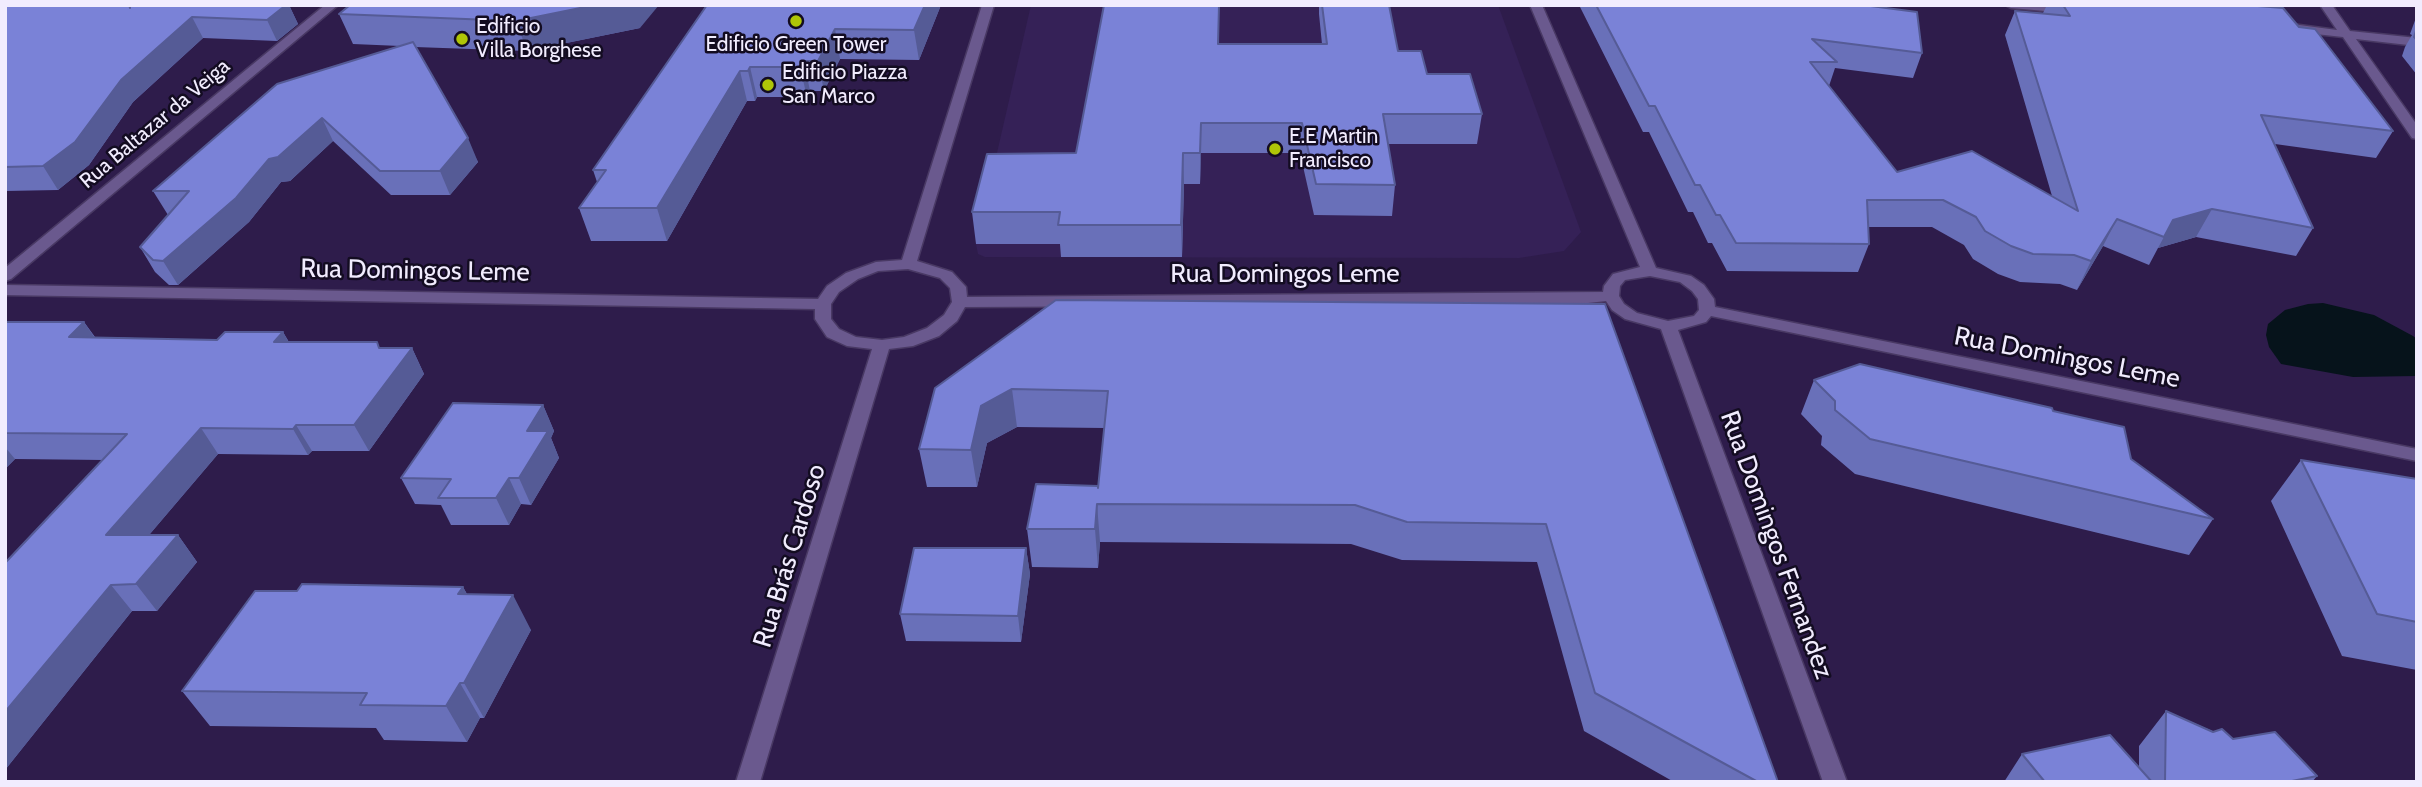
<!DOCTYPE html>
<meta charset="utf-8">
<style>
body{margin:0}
#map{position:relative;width:2422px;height:787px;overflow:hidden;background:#2e1c4b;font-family:Cabin,sans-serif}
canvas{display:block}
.frame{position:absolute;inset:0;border:7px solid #f1ecfe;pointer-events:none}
</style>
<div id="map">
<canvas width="2422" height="787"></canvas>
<div class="frame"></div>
</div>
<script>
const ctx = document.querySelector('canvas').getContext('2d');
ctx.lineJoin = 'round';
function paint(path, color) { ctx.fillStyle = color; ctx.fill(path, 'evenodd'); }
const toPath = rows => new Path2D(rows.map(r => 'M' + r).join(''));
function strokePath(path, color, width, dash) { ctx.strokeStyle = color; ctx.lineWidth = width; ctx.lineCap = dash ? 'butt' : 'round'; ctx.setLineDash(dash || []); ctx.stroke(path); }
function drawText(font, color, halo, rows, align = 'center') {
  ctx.font = font + ' Cabin,sans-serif'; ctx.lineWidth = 5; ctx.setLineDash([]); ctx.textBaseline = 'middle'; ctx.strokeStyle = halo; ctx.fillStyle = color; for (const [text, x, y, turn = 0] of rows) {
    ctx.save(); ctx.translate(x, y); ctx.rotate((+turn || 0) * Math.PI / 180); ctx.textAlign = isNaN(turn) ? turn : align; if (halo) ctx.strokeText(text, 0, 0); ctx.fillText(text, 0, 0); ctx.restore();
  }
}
paint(toPath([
 [1031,5,1498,5,1581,232,1564,251,1519,258,985,257,978,254,976,244]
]), '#352157');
paint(toPath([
 [2323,303,2374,315,2413,336,2417,339,2417,376,2353,377,2281,364,2269,347,2266,335,2268,324,2285,310,2308,304]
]), '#06131b');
const minor = toPath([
 [325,5,338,5,11,279,5,281,5,268,325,5],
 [982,5,994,5,917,261,952,272,966,287,967,297,1603,292,1604,286,1613,274,1640,267,1530,5,1542,5,1656,268,1691,276,1704,285,1714,299,1715,307,2417,449,2417,461,1711,316,1706,322,1678,330,1847,782,1823,782,1661,329,1625,319,1612,310,1606,301,1579,304,965,307,957,321,939,336,913,346,889,349,760,782,736,782,872,349,847,346,827,337,815,319,815,309,5,295,5,285,818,299,827,286,846,273,876,262,902,260,982,5],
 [908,269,940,278,950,288,952,302,944,315,927,328,904,337,882,340,856,337,839,329,831,319,831,304,839,292,858,279,878,271,908,269],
 [1650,276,1680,282,1692,291,1698,299,1699,310,1694,316,1668,321,1637,313,1624,304,1619,296,1620,286,1625,280,1650,276],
 [2005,5,2053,5,2074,10,2068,13,2011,8,2005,5],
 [2320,5,2332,5,2350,31,2417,38,2417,46,2356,39,2417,125,2417,139,2412,138,2343,37,2288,31,2286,28,2292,24,2337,30,2320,5]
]);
strokePath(minor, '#493964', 3);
paint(minor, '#6a598e');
paint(toPath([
 [5,5,130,8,130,5,289,5,298,24,277,41,203,38,133,102,89,165,58,190,5,191],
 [350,5,640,28,527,51,415,47,478,162,450,195,391,195,333,141,290,181,281,182,249,222,178,285,169,285,155,272,140,247,168,215,153,191,400,46,353,44,339,14],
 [707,5,941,5,919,60,840,59,824,91,810,91,807,97,757,97,755,101,747,101,667,241,591,241,579,208,597,182,593,170],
 [1319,5,1389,5,1398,51,1427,74,1482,114,1477,144,1388,144,1395,185,1392,216,1314,215,1300,153,1201,153,1200,184,1184,184,1182,257,1061,257,1060,244,976,244,972,212,1076,153,1218,44,1322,44,1319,14],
 [1579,5,1863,5,1922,53,1913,78,1835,68,1829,86,1897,172,2052,196,2005,35,2015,11,2043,13,2047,5,2263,5,2299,27,2393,131,2376,158,2275,144,2313,228,2296,256,2196,237,2158,248,2149,265,2103,246,2077,290,2060,284,2020,282,1998,274,1973,259,1964,245,1932,227,1868,227,1869,244,1858,272,1727,271,1712,243,1708,243,1693,212,1688,212,1649,132,1643,132],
 [2417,15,2417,75,2402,56,2405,47,2412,35,2410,34],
 [1605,304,1758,782,1674,782,1584,731,1537,562,1402,560,1351,544,1100,542,1098,568,1032,567,1027,529,1098,486,1104,428,1017,427,987,443,977,487,927,487,919,449,935,388],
 [5,322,84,322,95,337,217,340,283,332,289,342,380,348,412,348,424,374,369,451,312,451,308,455,218,454,149,535,178,535,197,562,157,611,132,611,5,770,5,563,103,460,15,459,5,469],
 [1814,380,2053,411,2213,519,2189,555,1855,474,1821,445,1822,436,1801,414],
 [543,405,554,431,551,438,559,458,531,505,521,504,509,525,451,525,441,505,415,504,401,478],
 [2301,460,2417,479,2417,670,2342,656,2271,501],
 [1026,548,1030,574,1021,642,906,641,900,614],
 [463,587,467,594,531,630,484,718,480,718,467,742,384,740,376,728,210,726,182,691,297,591],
 [2166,711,2317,776,2312,782,2004,782,2022,754,2139,767,2139,746]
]), '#6970b9');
paint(toPath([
 [286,5,289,5,298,24,277,41,267,20],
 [595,5,659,5,640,28,527,51,516,21],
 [925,5,941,5,919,60,914,30],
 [192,17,203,38,133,102,89,165,58,190,43,166,121,80],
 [835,29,840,59,824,91,818,61],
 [804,61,810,91,807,97,800,67],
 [750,67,757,97,755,101,748,71],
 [740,71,747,101,667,241,657,208],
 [322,118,333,141,290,181,281,182,249,222,178,285,163,261,269,159],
 [1201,123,1201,153,1200,184,1200,153],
 [468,138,478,162,450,195,440,171],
 [1183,153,1184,184,1182,257,1181,225],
 [2212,209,2196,237,2158,248,2173,220],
 [2117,219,2103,246,2077,290,2091,261],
 [84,322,101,347,69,337],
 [283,332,297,357,274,342],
 [412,348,424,374,369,451,354,425],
 [1012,389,1017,427,987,443,977,487,971,450,981,406],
 [543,405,554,431,551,438,559,458,531,505,519,478,527,431],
 [296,425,312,451,308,455,293,429],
 [201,428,218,454,127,561,106,535],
 [5,447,15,459,5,469],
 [509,478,521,504,509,525,496,498],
 [1097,504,1100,542,1098,568,1095,529],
 [178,535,197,562,157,611,136,584],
 [1026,548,1030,574,1021,642,1018,616],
 [111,585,132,611,5,770,5,712],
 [463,587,482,622,458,594],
 [513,595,531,630,484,718,464,683],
 [460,683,480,718,467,742,446,706]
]), '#555b96');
const building = toPath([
 [5,5,129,5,130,8,130,5,286,5,267,20,192,17,121,80,75,142,43,166,5,167,5,5],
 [350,5,595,5,516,21,339,14,350,5],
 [707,5,925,5,914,30,835,29,818,61,804,61,800,67,750,67,748,71,740,71,657,208,579,208,606,170,593,170,707,5],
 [1104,5,1219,5,1218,44,1327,44,1322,5,1389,5,1398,51,1421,51,1427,74,1470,74,1482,114,1383,114,1395,185,1316,184,1302,123,1201,123,1200,153,1183,153,1181,225,1058,225,1060,212,972,212,987,154,1076,153,1104,5],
 [1596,5,1863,5,1917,12,1922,53,1812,39,1837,62,1810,62,1897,172,1972,151,2078,211,2015,11,2070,16,2063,5,2245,5,2283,8,2299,27,2315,29,2393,131,2261,115,2313,228,2212,209,2173,220,2164,237,2117,219,2091,261,2074,255,2033,254,2011,246,1985,231,1976,217,1943,200,1867,200,1869,244,1736,243,1720,215,1716,215,1700,185,1695,185,1655,106,1649,106,1596,5],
 [2417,28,2417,40,2414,37,2417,28],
 [413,42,468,138,440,171,380,171,322,118,278,157,269,159,236,198,163,261,153,260,140,247,189,191,153,191,277,84,413,42],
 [1056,300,1605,304,1778,782,1758,782,1595,693,1546,524,1407,522,1355,505,1097,504,1095,529,1027,529,1036,484,1098,486,1098,488,1108,391,1012,389,981,406,971,450,919,449,935,388,1056,300],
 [5,322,84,322,69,337,217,340,225,332,283,332,274,342,377,342,379,348,412,348,354,425,296,425,293,429,201,428,106,535,178,535,136,584,111,585,5,712,5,563,127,434,5,433,5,322],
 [1860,364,2052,408,2053,411,2124,427,2131,459,2213,519,1870,439,1835,410,1835,401,1814,380,1860,364],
 [453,403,543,405,527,431,548,431,519,478,509,478,496,498,438,498,451,479,401,478,453,403],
 [2301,460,2417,479,2417,622,2377,614,2301,460],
 [914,548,1026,548,1018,616,900,614,914,548],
 [302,584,463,587,458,594,513,595,464,683,460,683,446,706,360,705,367,693,182,691,255,591,297,591,302,584],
 [2166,711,2213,732,2222,729,2233,739,2275,732,2317,776,2287,782,2165,782,2166,711],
 [2110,735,2152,782,2045,782,2022,754,2110,735]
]);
paint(building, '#7a82d7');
strokePath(building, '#555b96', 2);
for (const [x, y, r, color] of [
 [796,21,7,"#afc507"],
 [462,39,7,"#afc507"],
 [768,85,7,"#afc507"],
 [1275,149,7,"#afc507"]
]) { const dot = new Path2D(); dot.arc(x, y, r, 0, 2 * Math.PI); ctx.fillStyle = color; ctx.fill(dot); strokePath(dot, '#130c21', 2.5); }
drawText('21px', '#f1ecfe', '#130c21', [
 ["Edificio",476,27],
 ["Villa Borghese",476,51],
 ["Edificio Green Tower",796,45,"center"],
 ["Edificio Piazza",782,73],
 ["San Marco",782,97],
 ["E.E Martin",1289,137],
 ["Francisco",1289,161]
], 'left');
drawText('21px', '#f1ecfe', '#130c21', [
 ["Rua Baltazar da Veiga",155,124,-40]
]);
drawText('26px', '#f1ecfe', '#130c21', [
 ["Rua Domingos Leme",415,271,1],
 ["Rua Domingos Leme",1285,274],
 ["Rua Domingos Leme",2067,358,11],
 ["Rua Domingos Fernandez",1776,545,70],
 ["Rua Brás Cardoso",790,556,-73]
]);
</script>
